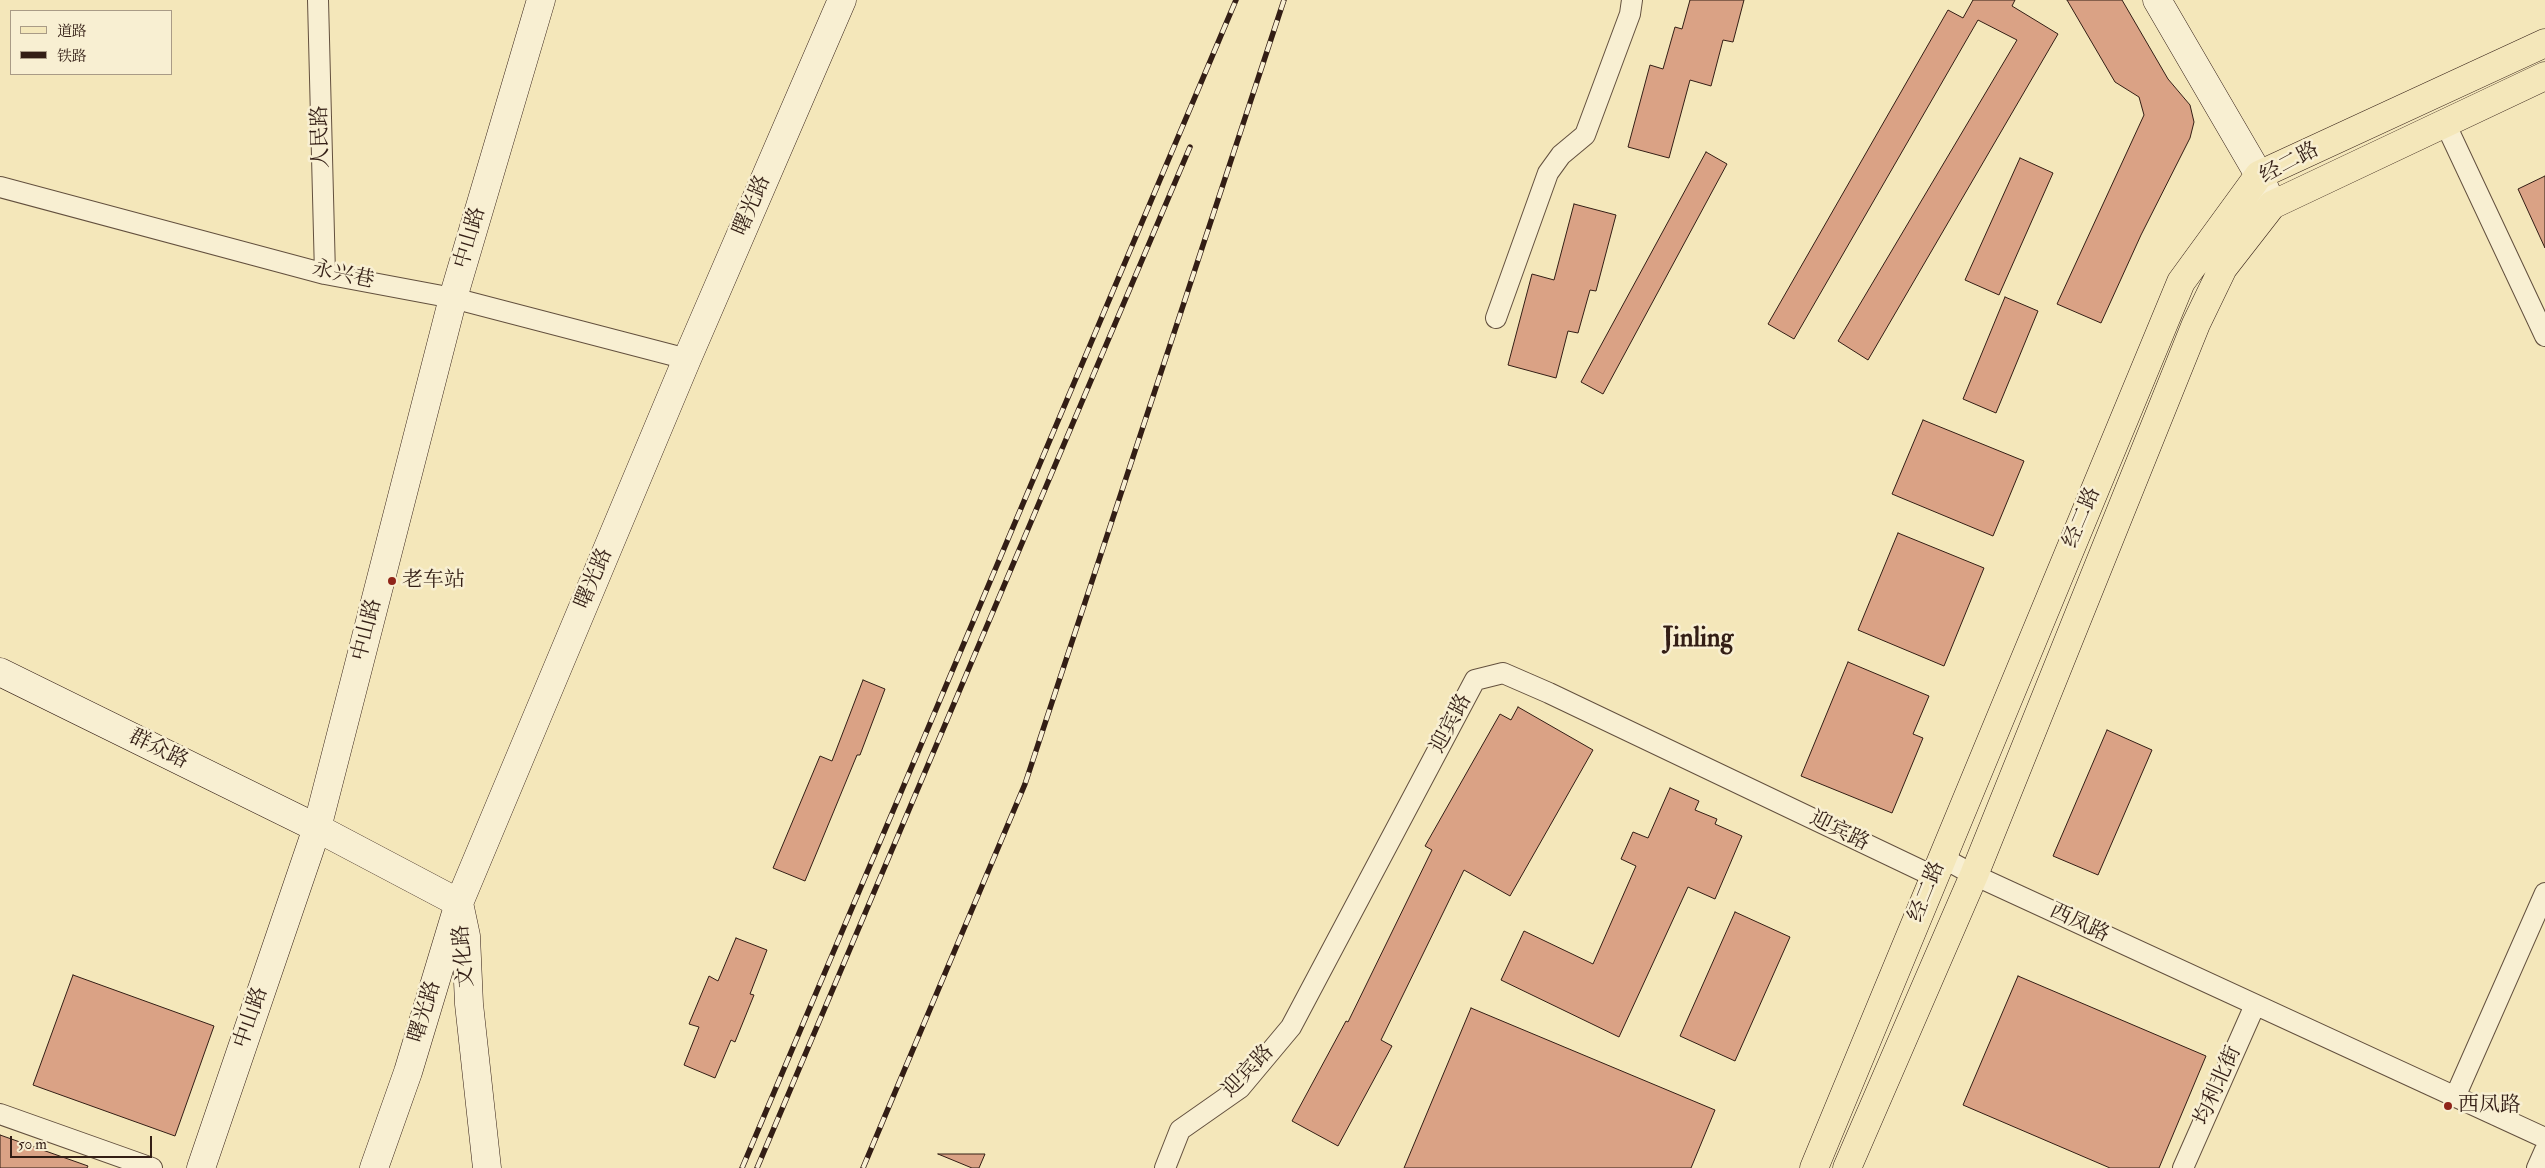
<!DOCTYPE html>
<meta charset="utf-8">
<style>
body{margin:0}
#map{position:relative;width:2545px;height:1168px;overflow:hidden;background:#f4e7ba;font-family:"IM FELL Double Pica","Noto Serif SC",serif}
canvas{display:block}
.legend{position:absolute;left:10px;top:10px;width:162px;height:65px;box-sizing:border-box;background:#f8efd2;border:1px solid #a99b86;margin:0;padding:6px 9px;list-style:none;font-size:15px;color:#331e15}
.legend li{display:flex;align-items:center;gap:10px;height:25px}
.legend b{width:25px;border:1px solid #a99b86}
.scale{position:absolute;left:10px;top:1136px;width:142px;height:22px;box-sizing:border-box;border:2px solid #331e15;border-top:0;padding-left:6px;font-size:15px;line-height:18px;white-space:nowrap;color:#331e15;-webkit-text-stroke:4px #f8efd2;paint-order:stroke}
</style>
<div id="map">
<canvas width="2545" height="1168"></canvas>
<ul class="legend">
<li><b style="height:6px;background:#f4e7ba"></b>道路</li>
<li><b style="height:6px;background:#331e15"></b>铁路</li>
</ul>
<div class="scale">50 m</div>
</div>
<script>
const ctx = document.querySelector('canvas').getContext('2d');
ctx.lineJoin = 'round';
function paint(path, color) { ctx.fillStyle = color; ctx.fill(path, 'evenodd'); }
const toPath = rows => new Path2D(rows.map(r => 'M' + r).join(''));
function strokePath(path, color, width, dash) { ctx.strokeStyle = color; ctx.lineWidth = width; ctx.lineCap = dash ? 'butt' : 'round'; ctx.setLineDash(dash || []); ctx.stroke(path); }
function drawText(font, color, halo, rows, align = 'center') {
  ctx.font = font + ' "IM FELL Double Pica","Noto Serif SC",serif'; ctx.lineWidth = 5; ctx.setLineDash([]); ctx.textBaseline = 'middle'; ctx.strokeStyle = halo; ctx.fillStyle = color; for (const [text, x, y, turn = 0] of rows) {
    ctx.save(); ctx.translate(x, y); ctx.rotate((+turn || 0) * Math.PI / 180); ctx.textAlign = isNaN(turn) ? turn : align; if (halo) ctx.strokeText(text, 0, 0); ctx.fillText(text, 0, 0); ctx.restore();
  }
}
const building = toPath([
 [1690,0,1744,0,1733,42,1723,40,1711,86,1690,80,1669,158,1628,147,1650,65,1663,69,1675,27,1682,29,1690,0],
 [1973,0,2015,0,2012,6,2058,34,1868,360,1838,341,2017,40,1978,20,1794,339,1768,324,1948,10,1963,18,1973,0],
 [2067,0,2122,0,2168,79,2190,105,2194,122,2190,138,2141,235,2101,323,2057,304,2144,115,2139,97,2115,82,2067,0],
 [1706,152,1727,164,1603,394,1581,382,1706,152],
 [2020,158,2053,173,1999,295,1965,280,2020,158],
 [2545,176,2545,248,2518,189,2545,176],
 [1574,204,1616,215,1596,291,1590,290,1578,333,1568,331,1556,378,1508,365,1532,274,1554,280,1574,204],
 [2005,297,2038,311,1996,413,1963,399,2005,297],
 [1923,420,2024,461,1993,536,1892,494,1923,420],
 [1898,533,1984,568,1944,666,1858,630,1898,533],
 [1848,662,1929,696,1913,734,1923,738,1892,813,1801,776,1848,662],
 [863,680,885,689,860,755,857,755,805,881,773,868,820,756,832,761,863,680],
 [1518,707,1593,750,1510,896,1464,870,1381,1040,1392,1046,1338,1146,1292,1121,1346,1021,1348,1022,1432,850,1425,846,1500,714,1511,720,1518,707],
 [2107,730,2152,750,2098,875,2053,856,2107,730],
 [1670,788,1699,801,1695,810,1717,819,1715,824,1742,836,1715,899,1688,887,1619,1037,1501,980,1524,931,1593,964,1636,866,1621,859,1633,832,1648,838,1670,788],
 [1735,912,1790,937,1735,1061,1680,1036,1735,912],
 [736,938,767,950,750,994,754,995,735,1042,731,1040,715,1078,684,1065,699,1027,689,1024,709,976,718,981,736,938],
 [73,975,214,1026,175,1136,33,1085,73,975],
 [2018,976,2206,1056,2159,1168,2110,1168,1963,1105,2018,976],
 [1471,1008,1715,1110,1691,1168,1404,1168,1471,1008],
 [0,1135,88,1166,87,1168,0,1168,0,1135],
 [938,1154,985,1154,979,1168,972,1168,938,1154]
]);
paint(building, '#daa285');
strokePath(building, '#331e15', 1);
const street = toPath([
 [318,0,325,274],
 [2445,123,2545,336],
 [0,187,325,274,453,298,687,359],
 [1496,318,1548,173,1561,155,1585,135,1630,14,1632,0],
 [1941,857,1974,875,2545,1138],
 [2455,1097,2545,893],
 [0,1114,152,1168],
 [1165,1168,1180,1130,1240,1088,1291,1027,1475,680,1503,673,1549,693,1935,877],
 [2183,1168,2255,1005],
 [2537,1168,2545,1150]
]);
const secondary = toPath([
 [2157,0,2259,175,2272,205],
 [0,672,317,828,459,903,466,936,469,1004,487,1168],
 [201,1168,317,828,453,298,541,0],
 [374,1168,408,1072,459,903,687,359,842,0]
]);
const primary = toPath([
 [1814,1168,2181,282,2259,175,2545,43],
 [1847,1168,1974,875,2196,324,2223,268,2272,205,2545,76]
]);
strokePath(street, '#63503e', 22);
strokePath(secondary, '#331e15', 29);
strokePath(primary, '#331e15', 29);
strokePath(street, '#f8efd2', 20);
strokePath(secondary, '#f8efd2', 28);
strokePath(primary, '#f4e7ba', 28);
const rail = toPath([
 [742,1168,1236,0],
 [757,1168,1190,147],
 [863,1168,1025,784,1284,0]
]);
strokePath(rail, '#331e15', 5.5);
strokePath(rail, '#f8efd2', 4, [11]);
for (const [x, y, r, color] of [
 [392,581,5,"#8f2418"],
 [2448,1106,5,"#8f2418"]
]) { const dot = new Path2D(); dot.arc(x, y, r, 0, 2 * Math.PI); ctx.fillStyle = color; ctx.fill(dot); strokePath(dot, '#f8efd2', 2); }
drawText('21px', '#331e15', '#f8efd2', [
 ["人民路",322,137,-92],
 ["经二路",2290,164,-28],
 ["曙光路",753,206,-67],
 ["中山路",471,238,-74],
 ["永兴巷",343,276,12],
 ["经二路",2083,518,-67],
 ["曙光路",595,579,-67],
 ["中山路",368,630,-76],
 ["迎宾路",1452,724,-62],
 ["群众路",158,750,26],
 ["迎宾路",1839,832,26],
 ["经二路",1928,892,-68],
 ["西凤路",2079,924,25],
 ["文化路",465,956,-95],
 ["曙光路",426,1012,-73],
 ["中山路",252,1018,-71],
 ["迎宾路",1249,1072,-46],
 ["均利北街",2219,1086,-66]
]);
drawText('21px', '#331e15', '#f8efd2', [
 ["老车站",402,581],
 ["西凤路",2458,1106]
], 'left');
drawText('bold 26px', '#331e15', '#f8efd2', [
 ["Jinling",1698,640]
]);
</script>
